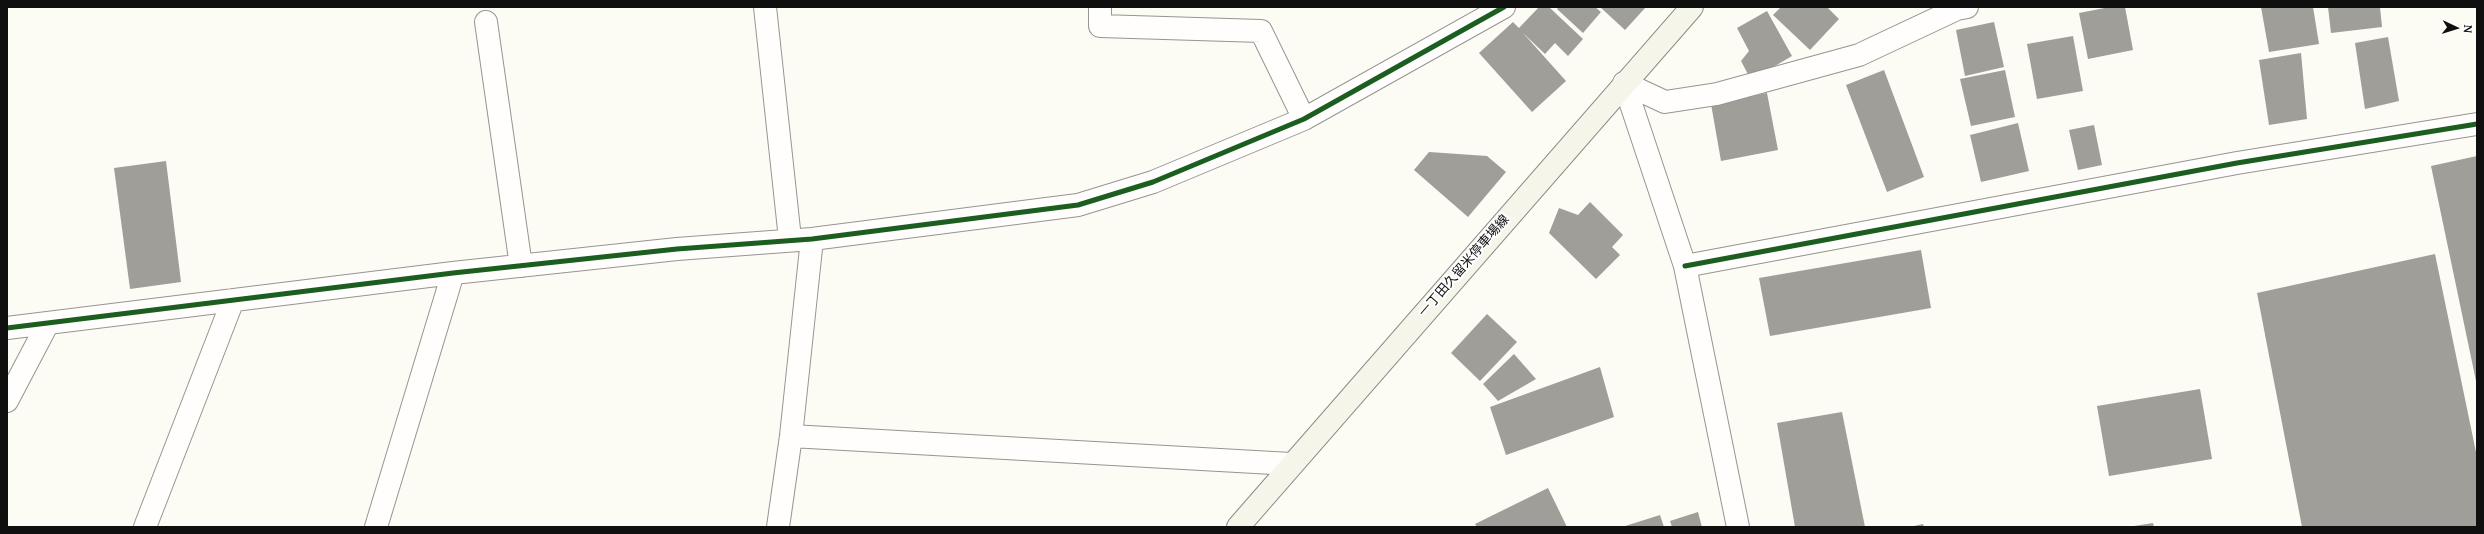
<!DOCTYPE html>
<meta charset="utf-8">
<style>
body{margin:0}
#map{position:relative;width:2484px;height:534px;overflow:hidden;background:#fcfbf4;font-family:"PT Serif",serif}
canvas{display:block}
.frame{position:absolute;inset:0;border:8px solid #0f0f0f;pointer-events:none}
.north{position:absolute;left:2436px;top:8px;width:40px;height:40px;-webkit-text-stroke:3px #fff;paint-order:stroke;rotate:94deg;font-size:11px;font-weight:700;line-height:16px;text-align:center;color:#0f0f0f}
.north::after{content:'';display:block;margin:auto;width:14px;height:18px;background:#0f0f0f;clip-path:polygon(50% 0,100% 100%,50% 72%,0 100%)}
</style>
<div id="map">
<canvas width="2484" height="534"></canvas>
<div class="frame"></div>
<div class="north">N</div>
</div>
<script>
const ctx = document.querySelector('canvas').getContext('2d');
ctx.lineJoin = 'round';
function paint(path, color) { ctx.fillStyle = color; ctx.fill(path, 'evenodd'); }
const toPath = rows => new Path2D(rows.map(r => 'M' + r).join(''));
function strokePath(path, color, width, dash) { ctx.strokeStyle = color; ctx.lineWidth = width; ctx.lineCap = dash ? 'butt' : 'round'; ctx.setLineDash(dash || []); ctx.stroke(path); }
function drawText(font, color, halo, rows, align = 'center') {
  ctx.font = font + ' "PT Serif","Noto Sans JP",serif'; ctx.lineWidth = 4; ctx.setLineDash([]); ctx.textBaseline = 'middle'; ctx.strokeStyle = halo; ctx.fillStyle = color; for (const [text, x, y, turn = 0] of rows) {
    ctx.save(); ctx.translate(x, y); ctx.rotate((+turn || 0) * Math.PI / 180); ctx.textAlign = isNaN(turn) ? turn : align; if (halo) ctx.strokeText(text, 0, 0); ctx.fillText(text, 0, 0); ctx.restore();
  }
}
paint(toPath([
 [1539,7,1549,7,1583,39,1568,56,1555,43,1545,54,1523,33,1566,81,1532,112,1479,53,1513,22,1519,28],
 [1559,7,1595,7,1601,12,1583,33,1557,9],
 [1600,7,1646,7,1625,30],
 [1781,7,1827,7,1839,19,1810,50,1773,15],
 [2110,7,2125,7,2133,50,2088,59,2079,13],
 [2261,7,2313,7,2319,44,2269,52],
 [2328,7,2380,7,2382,27,2331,33],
 [1767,11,1792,56,1751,80,1741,61,1749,51,1737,28],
 [1994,22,2004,67,1965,76,1956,30],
 [2073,36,2083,91,2037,99,2027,44],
 [2388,37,2399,101,2365,109,2355,43],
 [2301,53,2307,119,2269,125,2259,60],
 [1884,70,1924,177,1887,192,1846,85],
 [2005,70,2015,117,1971,126,1960,79],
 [1767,93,1778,150,1721,161,1711,104],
 [2018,123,2029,171,1981,182,1970,135],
 [2094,125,2102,165,2078,170,2069,130],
 [1429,152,1487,156,1506,172,1468,217,1414,170],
 [2477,156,2477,380,2476,381,2431,166],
 [166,161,181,282,130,289,114,168],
 [1590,202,1623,235,1612,247,1620,255,1596,279,1549,233,1559,208,1578,215],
 [1921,250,1931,308,1770,336,1759,278],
 [2435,254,2477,457,2477,527,2302,527,2257,293],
 [1487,314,1517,342,1480,381,1451,353],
 [1514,354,1536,379,1498,401,1483,384],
 [1600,367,1614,417,1506,455,1490,407],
 [2200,389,2212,459,2109,476,2097,406],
 [1842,412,1865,527,1795,527,1777,423],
 [1548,488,1567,527,1477,527,1475,524],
 [1698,512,1702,527,1672,527,1670,521],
 [1660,515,1664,527,1622,527],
 [2153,523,2154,527,2134,527,2134,526],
 [1923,524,1924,527,1914,527,1914,526]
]), '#9f9e99');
const street = toPath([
 [765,7,790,239],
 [1100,7,1100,26,1261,31,1304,119],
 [486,22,521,266],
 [1624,83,1685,266,1738,527],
 [1624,83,1665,102,1717,94,1859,55,1957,9,1967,7],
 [1685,266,2237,163,2477,124],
 [7,328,453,273,677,249,812,239,1078,205,1153,182,1304,119,1504,7],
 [7,401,48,323],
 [791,436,1291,464],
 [145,527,233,300],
 [376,527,453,273],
 [778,527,791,436,812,239]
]);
const secondary = toPath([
 [1238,527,1692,7]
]);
strokePath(street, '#969592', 24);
strokePath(secondary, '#8c8c89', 24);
strokePath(street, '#fffefd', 22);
strokePath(secondary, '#f5f5ea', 22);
strokePath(toPath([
 [1685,266,2237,163,2477,124],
 [7,328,453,273,677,249,812,239,1078,205,1153,182,1304,119,1504,7]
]), '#1b5e20', 5);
drawText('13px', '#0f0f0f', '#fff', [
 ["一丁田久留米停車場線",1464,266,-49]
]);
</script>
